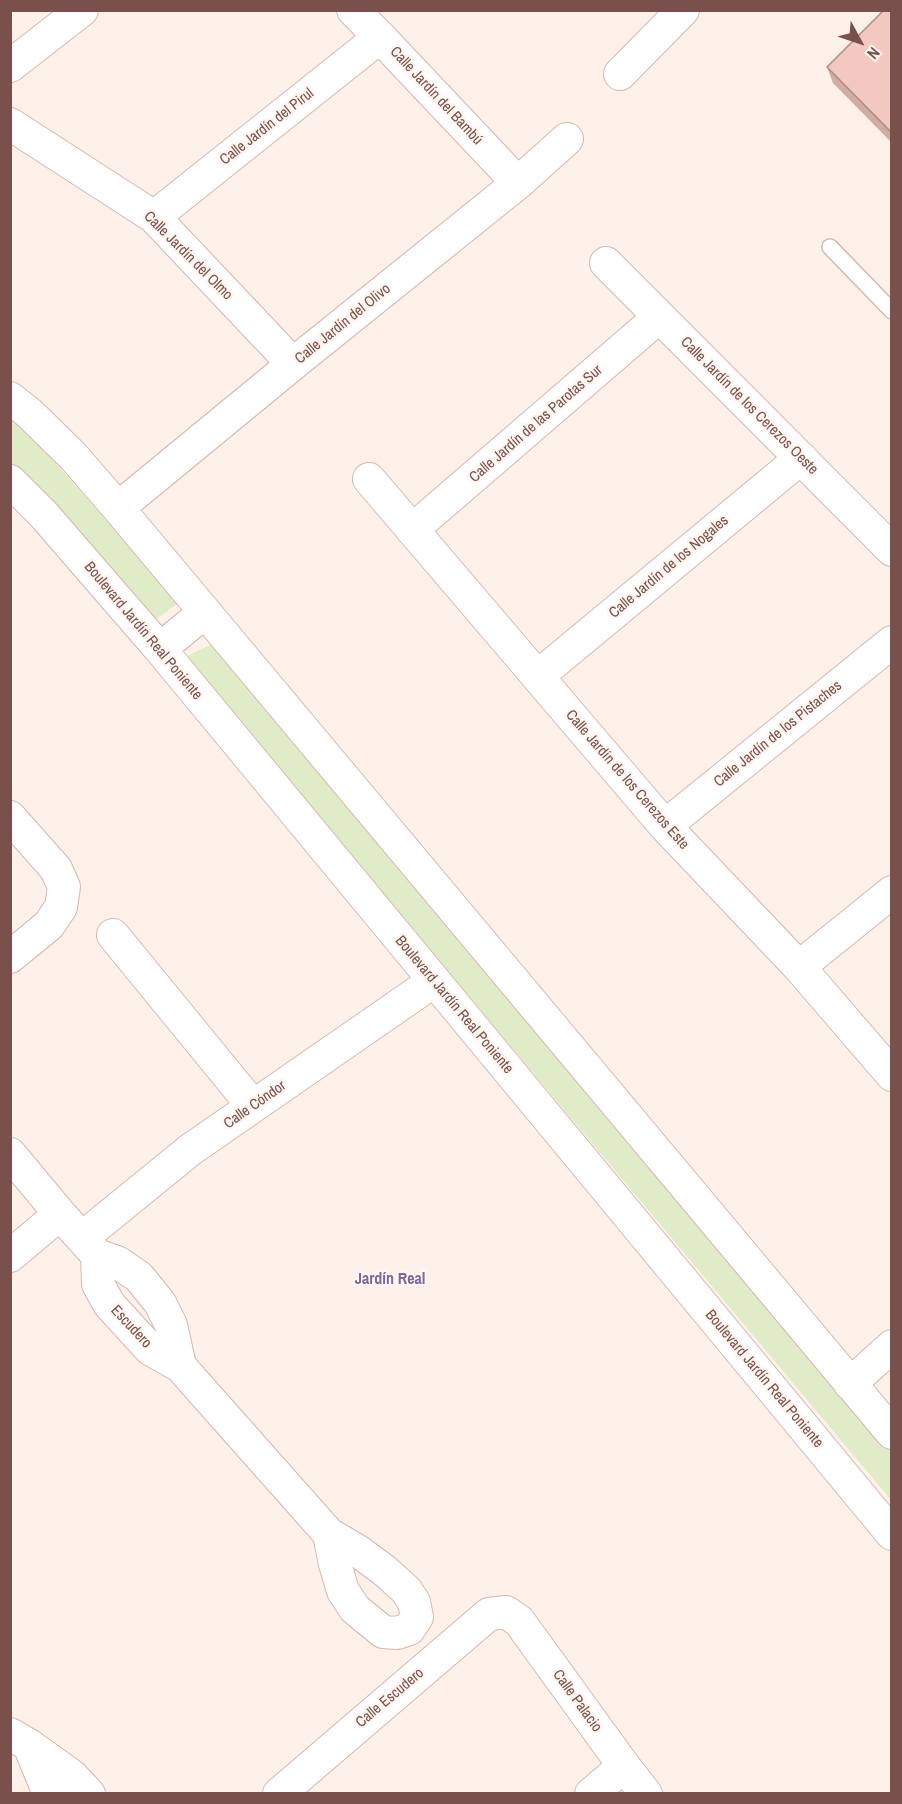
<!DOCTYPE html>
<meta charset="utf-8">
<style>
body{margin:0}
#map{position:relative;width:902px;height:1804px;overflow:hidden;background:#fdf1ea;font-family:"Archivo Narrow",sans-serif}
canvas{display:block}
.frame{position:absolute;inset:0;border:12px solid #79504b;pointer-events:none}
.north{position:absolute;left:830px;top:12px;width:60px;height:60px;-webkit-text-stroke:4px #fff6f1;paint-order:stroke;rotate:130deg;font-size:16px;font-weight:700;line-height:24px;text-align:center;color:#79504b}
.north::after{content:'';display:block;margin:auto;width:21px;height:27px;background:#79504b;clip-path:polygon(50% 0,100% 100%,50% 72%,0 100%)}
</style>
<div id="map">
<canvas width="902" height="1804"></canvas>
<div class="frame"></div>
<div class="north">N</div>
</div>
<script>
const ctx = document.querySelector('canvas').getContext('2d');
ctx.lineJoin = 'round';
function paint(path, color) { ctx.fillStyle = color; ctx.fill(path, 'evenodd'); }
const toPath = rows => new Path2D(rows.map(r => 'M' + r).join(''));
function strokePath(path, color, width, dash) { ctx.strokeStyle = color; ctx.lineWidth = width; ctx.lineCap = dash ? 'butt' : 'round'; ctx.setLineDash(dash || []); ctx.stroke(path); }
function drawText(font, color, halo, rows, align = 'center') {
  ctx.font = font + ' "Archivo Narrow",sans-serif'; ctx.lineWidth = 5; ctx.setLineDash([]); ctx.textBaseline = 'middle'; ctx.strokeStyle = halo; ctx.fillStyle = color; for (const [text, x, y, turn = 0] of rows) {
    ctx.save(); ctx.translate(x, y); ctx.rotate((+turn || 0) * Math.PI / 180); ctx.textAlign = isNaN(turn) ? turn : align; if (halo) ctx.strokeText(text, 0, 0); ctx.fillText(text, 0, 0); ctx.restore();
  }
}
paint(toPath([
 [10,419,21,425,180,602,155,620,29,480,11,464],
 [212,644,891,1446,891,1500,185,657]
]), '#e0ecc7');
const lane = toPath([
 [830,247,892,311]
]);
const street = toPath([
 [353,10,380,37,518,183],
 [10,66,82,10],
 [620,74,683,10],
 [10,124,154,217,293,364],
 [154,217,380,37],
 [606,263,892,550],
 [10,398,29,413,73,456,118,508,892,1433],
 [369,479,665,826,799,967,892,1075],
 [10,481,44,515,160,649,892,1534],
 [118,508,293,364,518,183,567,139],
 [412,530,659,317],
 [160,649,205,612],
 [538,676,801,458],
 [10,817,56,869,64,887,61,907,49,925,10,957],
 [665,826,892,642],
 [113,935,253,1106],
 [799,967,892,892],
 [10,1154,60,1214,97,1255,98,1284,109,1304,150,1349,180,1366,329,1534],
 [82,1238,190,1150,434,981],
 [97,1255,117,1262,139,1277,160,1303,171,1325,180,1366],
 [10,1256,60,1214],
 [850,1384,892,1346],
 [329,1534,358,1551,385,1571,406,1590,414,1602,417,1617,409,1629,397,1633,383,1632,355,1609,343,1591,335,1564,329,1534],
 [10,1734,29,1745,71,1775,89,1794],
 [29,1745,49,1794],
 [279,1794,489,1614,506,1612,519,1621,624,1766,646,1794],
 [591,1794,624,1766]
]);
strokePath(lane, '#d3b7b1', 18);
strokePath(street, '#d3b7b1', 34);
strokePath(lane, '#fff', 15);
strokePath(street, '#fff', 32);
paint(toPath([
 [891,10,891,142,833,83,827,67]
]), '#d1aca5');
const building = toPath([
 [884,10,891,10,891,132,827,67,884,10]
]);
paint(building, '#f3c8c0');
strokePath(building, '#aa8c86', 1.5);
drawText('15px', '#79504b', '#fff6f1', [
 ["Calle Jardín del Bambú",436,96,47],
 ["Calle Jardín del Pirul",267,127,-38],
 ["Calle Jardín del Olmo",188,256,45],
 ["Calle Jardín del Olivo",343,324,-39],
 ["Calle Jardín de los Cerezos Oeste",749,406,45],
 ["Calle Jardín de las Parotas Sur",536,424,-41],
 ["Calle Jardín de los Nogales",669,567,-40],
 ["Boulevard Jardín Real Poniente",143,631,50],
 ["Calle Jardín de los Pistaches",778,734,-39],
 ["Calle Jardín de los Cerezos Este",627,780,49],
 ["Boulevard Jardín Real Poniente",454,1005,50],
 ["Calle Cóndor",255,1105,-35],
 ["Escudero",131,1327,47],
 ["Boulevard Jardín Real Poniente",764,1379,50],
 ["Calle Escudero",390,1698,-40],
 ["Calle Palacio",577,1701,54]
]);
drawText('bold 16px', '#7d689c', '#fff6f1', [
 ["Jardín Real",390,1280]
]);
</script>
